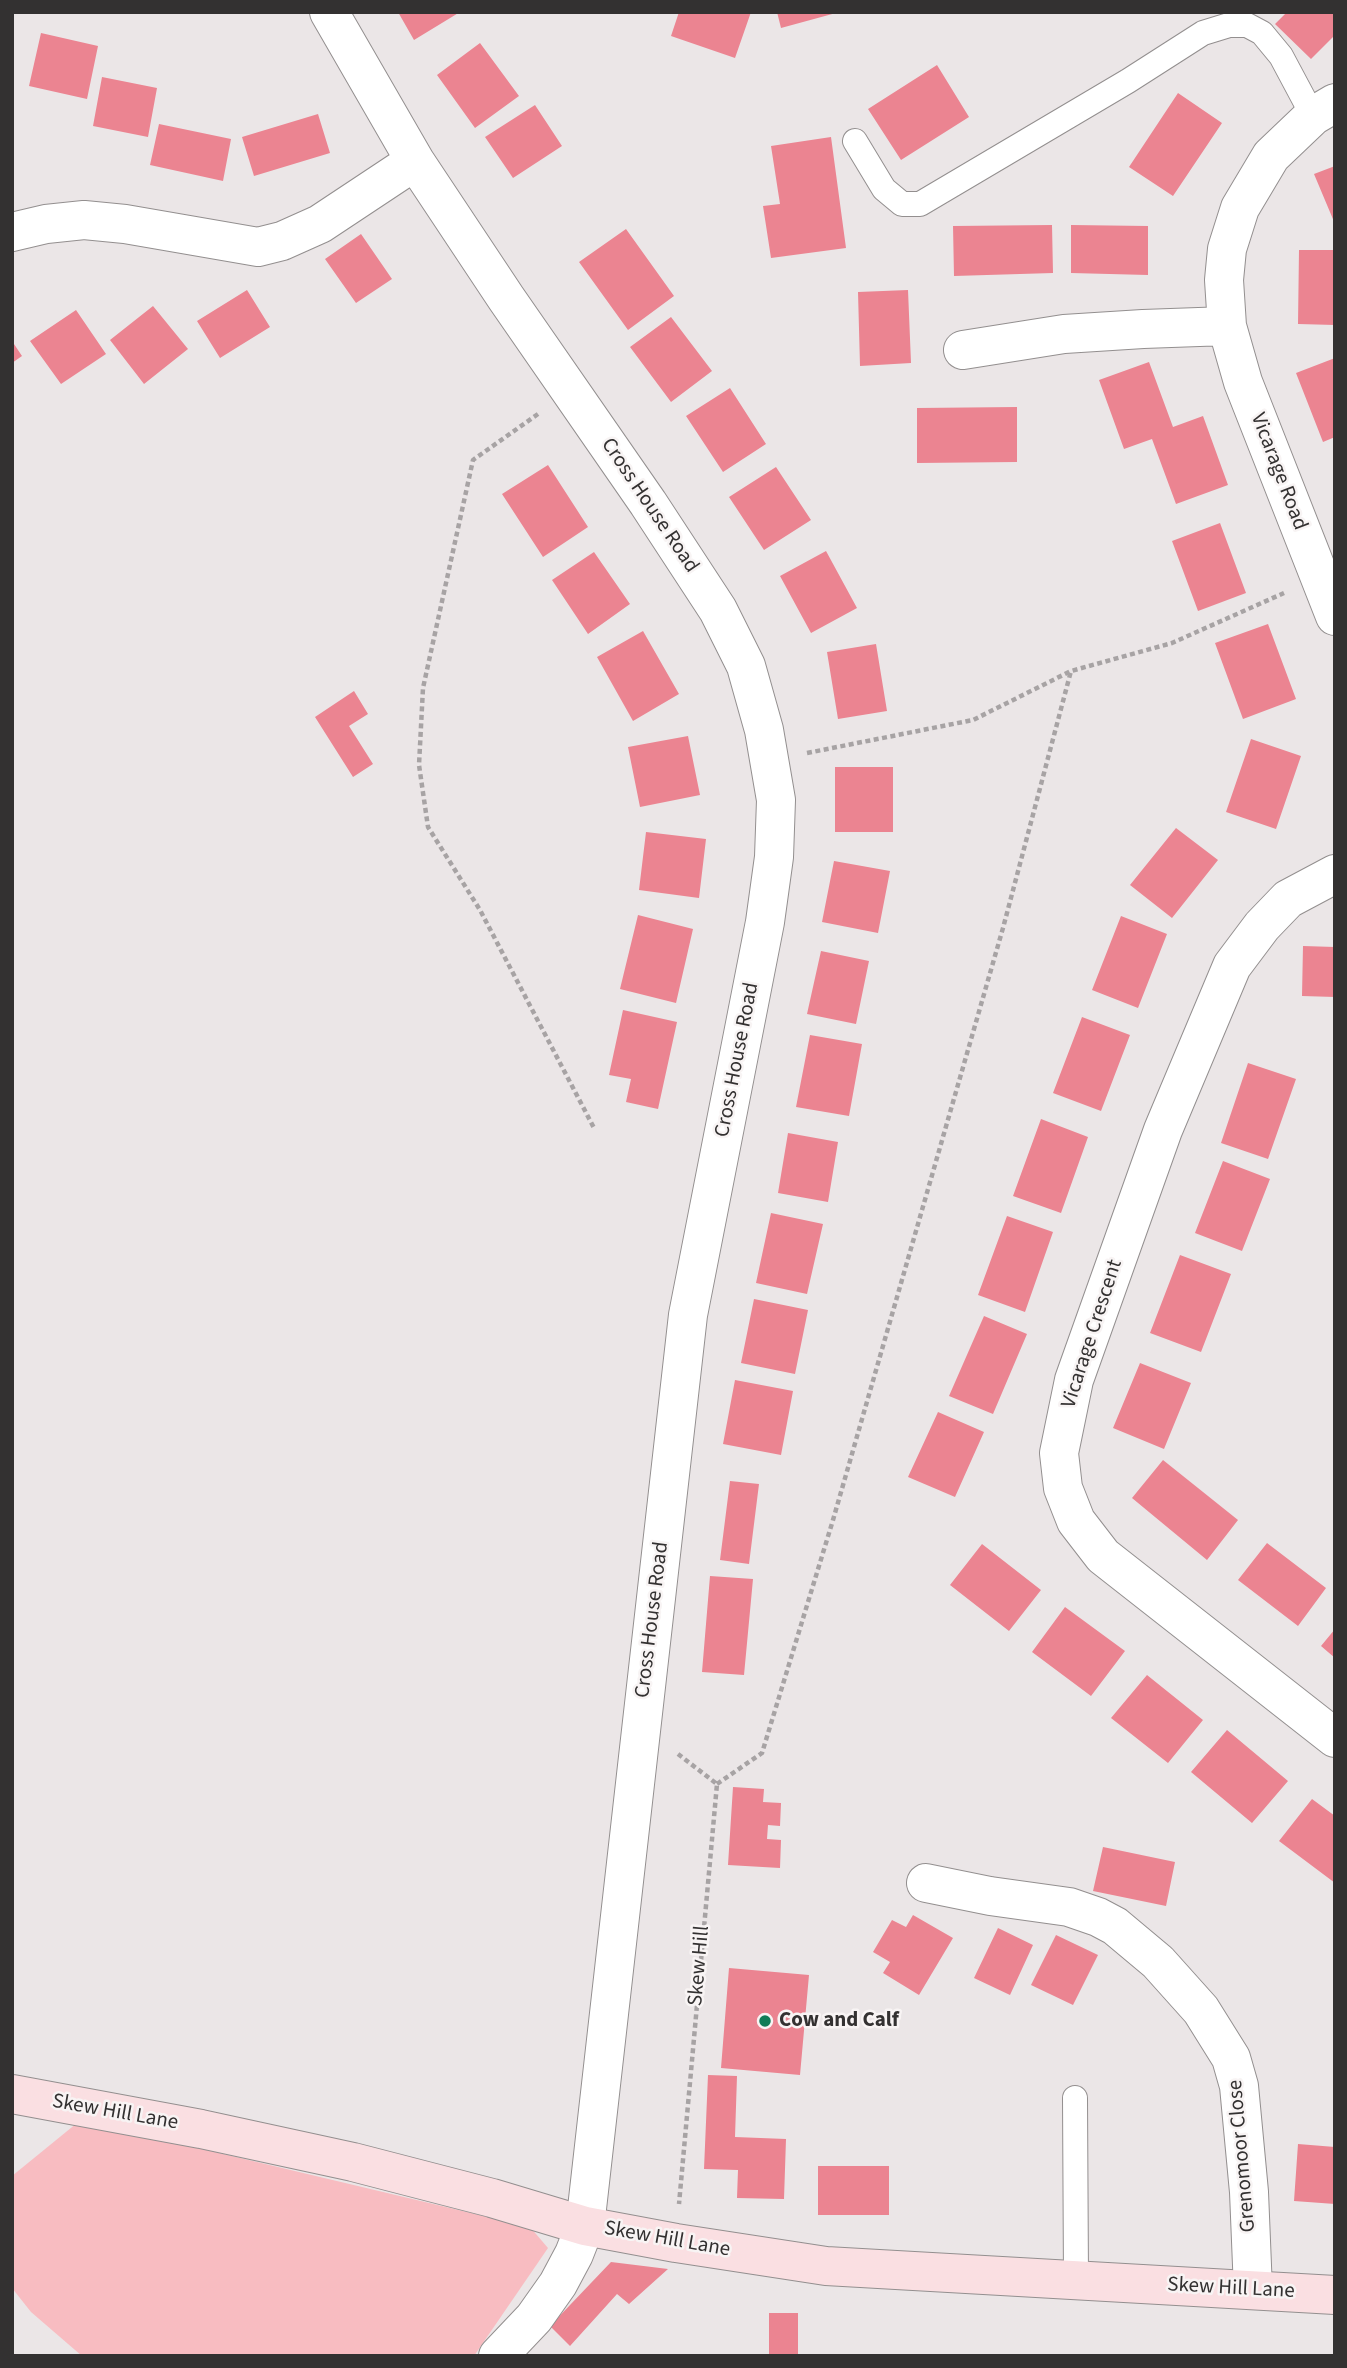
<!DOCTYPE html>
<style>
body{margin:0}
#map{position:relative;width:1347px;height:2368px;overflow:hidden;background:#ebe6e7;font-family:"Source Sans 3",sans-serif}
canvas{display:block}
.frame{position:absolute;inset:0;border:14px solid #333131;pointer-events:none}
</style>
<div id="map">
<canvas width="1347" height="2368"></canvas>
<div class="frame"></div>
</div>
<script>
const ctx = document.querySelector('canvas').getContext('2d');
ctx.lineJoin = 'round';
function paint(path, color) { ctx.fillStyle = color; ctx.fill(path, 'evenodd'); }
const toPath = rows => new Path2D(rows.map(r => 'M' + r).join(''));
function strokePath(path, color, width, dash) { ctx.strokeStyle = color; ctx.lineWidth = width; ctx.lineCap = dash ? 'butt' : 'round'; ctx.setLineDash(dash || []); ctx.stroke(path); }
function drawText(font, color, halo, rows, align = 'center') {
  ctx.font = font + ' "Source Sans 3",sans-serif'; ctx.lineWidth = 5; ctx.setLineDash([]); ctx.textBaseline = 'middle'; ctx.strokeStyle = halo; ctx.fillStyle = color; for (const [text, x, y, turn = 0] of rows) {
    ctx.save(); ctx.translate(x, y); ctx.rotate((+turn || 0) * Math.PI / 180); ctx.textAlign = isNaN(turn) ? turn : align; if (halo) ctx.strokeText(text, 0, 0); ctx.fillText(text, 0, 0); ctx.restore();
  }
}
paint(toPath([
 [77,2123,152,2137,530,2227,548,2248,474,2356,82,2356,31,2312,12,2288,12,2176]
]), '#f8bcc1');
paint(toPath([
 [398,12,460,12,414,40],
 [679,12,751,12,735,58,671,36],
 [777,12,836,12,836,13,781,28],
 [1287,12,1335,12,1335,35,1311,59,1275,24],
 [41,33,98,46,87,99,29,86],
 [480,43,519,96,475,128,437,75],
 [937,65,969,117,901,160,868,109],
 [102,77,157,88,148,137,93,126],
 [1178,93,1222,123,1173,196,1129,167],
 [535,105,562,146,513,178,485,137],
 [318,114,330,153,254,176,242,137],
 [159,124,231,139,223,181,150,165],
 [831,137,846,248,771,258,763,206,780,204,771,146],
 [1335,166,1335,224,1314,174],
 [1052,225,1053,273,954,276,953,226],
 [1071,225,1148,226,1148,275,1071,273],
 [626,229,674,296,628,330,579,262],
 [361,234,392,279,356,303,325,259],
 [1299,250,1335,250,1335,325,1298,324],
 [247,290,270,327,220,358,197,321],
 [908,290,911,363,860,366,858,292],
 [153,306,188,349,144,384,110,340],
 [76,310,106,354,61,384,30,341],
 [671,317,712,371,671,402,630,347],
 [12,341,22,356,12,363],
 [1335,358,1335,437,1323,442,1296,373],
 [1149,362,1173,427,1203,416,1228,485,1176,504,1152,439,1124,449,1099,380],
 [730,388,766,444,723,472,686,416],
 [1017,407,1017,462,917,463,917,408],
 [548,465,588,527,543,557,502,494],
 [776,467,811,520,764,550,729,497],
 [1220,523,1246,593,1198,611,1172,541],
 [826,551,857,608,811,633,780,576],
 [594,552,630,604,588,634,552,580],
 [1268,624,1296,699,1243,719,1215,643],
 [643,631,679,694,633,721,597,657],
 [876,644,887,711,838,719,827,652],
 [354,691,368,714,349,726,373,764,353,777,315,717],
 [688,736,700,795,640,807,628,747],
 [1251,739,1301,756,1276,829,1226,812],
 [835,767,893,767,893,832,835,832],
 [1176,828,1218,860,1172,918,1130,885],
 [646,832,706,839,699,898,639,890],
 [834,861,890,871,878,933,822,922],
 [638,915,693,929,676,1003,620,989],
 [1121,916,1167,934,1138,1008,1092,990],
 [1303,946,1335,947,1335,997,1302,996],
 [821,951,869,961,856,1024,807,1014],
 [623,1010,677,1022,658,1109,626,1102,631,1079,609,1075],
 [1082,1017,1130,1035,1101,1111,1053,1093],
 [810,1035,862,1044,849,1116,796,1107],
 [1248,1063,1296,1079,1268,1159,1221,1143],
 [1041,1119,1088,1137,1061,1213,1013,1196],
 [788,1133,838,1142,828,1202,778,1193],
 [1223,1161,1270,1179,1242,1251,1195,1233],
 [771,1213,823,1224,807,1294,756,1283],
 [1007,1216,1053,1232,1025,1312,978,1295],
 [1180,1255,1231,1274,1201,1352,1150,1333],
 [754,1299,808,1310,795,1374,741,1363],
 [984,1316,1027,1334,993,1414,949,1396],
 [1140,1363,1191,1383,1164,1449,1113,1428],
 [735,1380,793,1391,781,1455,723,1444],
 [938,1412,984,1432,955,1497,908,1477],
 [1163,1460,1238,1520,1207,1560,1132,1498],
 [730,1481,759,1484,749,1564,720,1560],
 [1267,1543,1326,1588,1298,1626,1238,1580],
 [982,1544,1041,1590,1009,1631,950,1585],
 [710,1576,753,1579,744,1675,702,1672],
 [1065,1607,1125,1651,1091,1696,1032,1652],
 [1335,1629,1335,1658,1321,1646],
 [1147,1675,1203,1720,1168,1763,1111,1718],
 [1227,1730,1288,1781,1252,1823,1191,1772],
 [733,1787,764,1789,763,1802,781,1803,780,1826,768,1825,767,1839,781,1840,780,1868,728,1865],
 [1312,1799,1335,1816,1335,1883,1279,1841],
 [1103,1847,1175,1862,1166,1906,1093,1891],
 [913,1915,953,1938,919,1995,883,1973,890,1962,873,1952,892,1920,906,1927],
 [998,1928,1033,1945,1010,1995,974,1978],
 [1056,1935,1098,1955,1073,2005,1031,1985],
 [729,1968,809,1975,800,2075,721,2068],
 [708,2075,737,2076,735,2137,786,2139,784,2199,737,2198,738,2170,704,2169],
 [1298,2144,1335,2147,1335,2204,1294,2201],
 [818,2166,889,2166,889,2215,818,2215],
 [611,2262,668,2269,629,2304,617,2294,570,2346,550,2326],
 [769,2313,798,2313,798,2356,769,2356]
]), '#eb8491');
const lane = toPath([
 [855,141,884,189,902,204,920,204,1128,81,1203,33,1229,25,1247,25,1262,33,1281,56,1313,116],
 [1075,2098,1076,2280]
]);
const street = toPath([
 [329,12,415,161,506,298,648,503,718,610,746,666,764,730,776,800,774,857,765,922,688,1315,585,2226,574,2254,558,2284,534,2318,498,2356],
 [1335,103,1313,116,1271,156,1240,208,1227,249,1224,280,1227,326,1243,382,1335,616],
 [12,232,46,224,84,220,125,224,258,247,282,241,320,224,415,161],
 [963,350,1064,334,1143,329,1227,326],
 [1335,874,1288,899,1262,926,1232,966,1163,1130,1074,1380,1059,1453,1063,1488,1076,1521,1103,1556,1335,1738],
 [926,1883,990,1896,1069,1907,1098,1917,1115,1926,1158,1962,1201,2010,1231,2058,1239,2086,1249,2192,1253,2290]
]);
const secondary = toPath([
 [12,2094,201,2129,353,2162,492,2198,585,2226,676,2243,826,2266,1335,2295]
]);
strokePath(lane, '#938f8f', 26);
strokePath(street, '#938f8f', 40);
strokePath(secondary, '#938f8f', 40);
strokePath(toPath([
 [538,414,473,460,423,688,419,765,428,827,480,910,594,1128],
 [807,753,973,720,1071,671,1172,643,1284,593],
 [678,1754,717,1784,679,2204],
 [717,1784,762,1753,833,1520,1003,928,1071,671]
]), '#a7a3a4', 4.5, [5, 3.5]);
strokePath(lane, '#fff', 24);
strokePath(street, '#fff', 38);
strokePath(secondary, '#fadfe2', 38);
for (const [x, y, r, color] of [
 [765,2021,7,"#117c57"]
]) { const dot = new Path2D(); dot.arc(x, y, r, 0, 2 * Math.PI); ctx.fillStyle = color; ctx.fill(dot); strokePath(dot, '#f8f4f4', 2.5); }
drawText('21px', '#333131', '#f8f4f4', [
 ["Vicarage Road",1278,472,69],
 ["Cross House Road",649,506,56],
 ["Cross House Road",738,1060,-79],
 ["Vicarage Crescent",1093,1334,-72],
 ["Cross House Road",653,1620,-83],
 ["Skew Hill",700,1966,-85],
 ["Skew Hill Lane",115,2113,10],
 ["Grenomoor Close",1243,2156,-95],
 ["Skew Hill Lane",667,2240,10],
 ["Skew Hill Lane",1231,2289,3]
]);
drawText('bold 21px', '#333131', '#f8f4f4', [
 ["Cow and Calf",779,2021]
], 'left');
</script>
